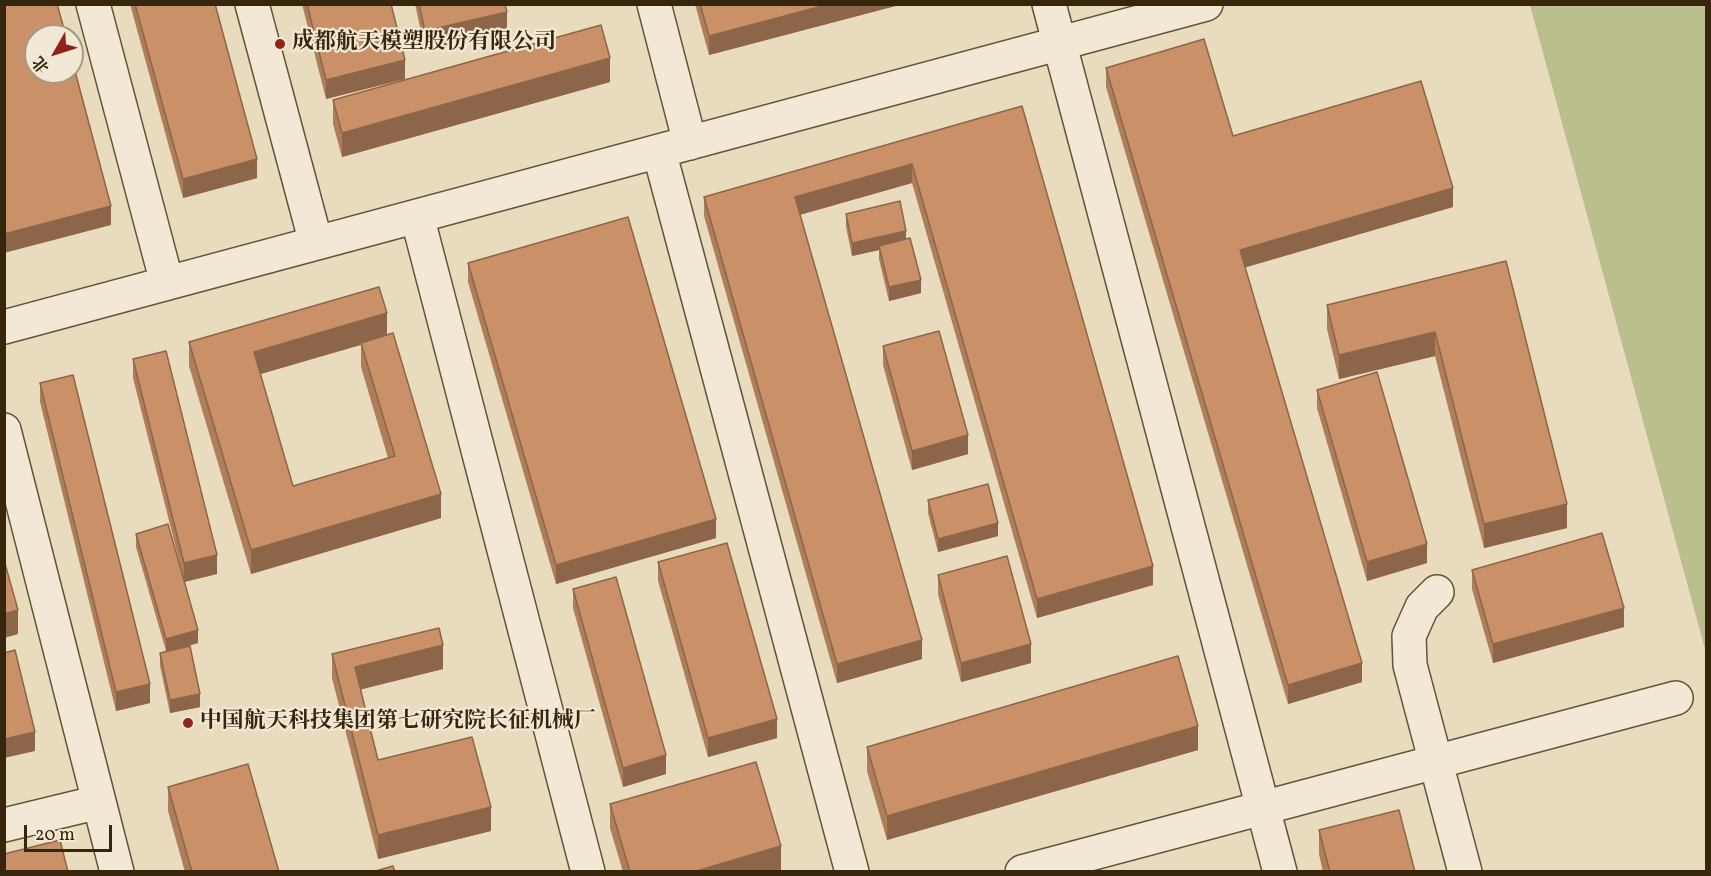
<!DOCTYPE html>
<meta charset="utf-8">
<style>
body{margin:0}
#map{position:relative;width:1711px;height:876px;overflow:hidden;background:#e9dcbe;font-family:Vollkorn,"Noto Serif SC",serif}
canvas{display:block}
.frame{position:absolute;inset:0;border:6px solid #37250c;pointer-events:none}
.north{position:absolute;left:24px;top:24px;width:60px;height:60px;box-sizing:border-box;background:#f1e8d5;border:2px solid #a79a85;border-radius:50%;rotate:231deg;font-size:16px;font-weight:700;line-height:24px;text-align:center;color:#37250c}
.north::after{content:'';display:block;margin:auto;width:21px;height:27px;background:#8f2418;clip-path:polygon(50% 0,100% 100%,50% 72%,0 100%)}
.scale{position:absolute;left:24px;top:825px;width:88px;height:27px;box-sizing:border-box;border:3px solid #37250c;border-top:0;padding-left:8px;font-size:18px;line-height:21px;white-space:nowrap;color:#37250c;-webkit-text-stroke:4px #f1e8d5;paint-order:stroke}
</style>
<div id="map">
<canvas width="1711" height="876"></canvas>
<div class="frame"></div>
<div class="north">北</div>
<div class="scale">20 m</div>
</div>
<script>
const ctx = document.querySelector('canvas').getContext('2d');
ctx.lineJoin = 'round';
function paint(path, color) { ctx.fillStyle = color; ctx.fill(path, 'evenodd'); }
const toPath = rows => new Path2D(rows.map(r => 'M' + r).join(''));
function strokePath(path, color, width, dash) { ctx.strokeStyle = color; ctx.lineWidth = width; ctx.lineCap = dash ? 'butt' : 'round'; ctx.setLineDash(dash || []); ctx.stroke(path); }
function drawText(font, color, halo, rows, align = 'center') {
  ctx.font = font + ' Vollkorn,"Noto Serif SC",serif'; ctx.lineWidth = 4.5; ctx.setLineDash([]); ctx.textBaseline = 'middle'; ctx.strokeStyle = halo; ctx.fillStyle = color; for (const [text, x, y, turn = 0] of rows) {
    ctx.save(); ctx.translate(x, y); ctx.rotate((+turn || 0) * Math.PI / 180); ctx.textAlign = isNaN(turn) ? turn : align; if (halo) ctx.strokeText(text, 0, 0); ctx.fillText(text, 0, 0); ctx.restore();
  }
}
paint(toPath([
 [1530,5,1706,5,1706,653]
]), '#bbbf8e');
const minor = toPath([
 [93,4,167,283],
 [252,4,316,243],
 [654,4,690,143],
 [1049,4,1280,872],
 [659,151,852,872],
 [417,216,588,872],
 [4,327,1206,4],
 [4,430,117,872],
 [1437,592,1422,607,1409,636,1410,665,1465,872],
 [4,825,99,802],
 [1022,872,1676,698]
]);
strokePath(minor, '#645338', 36);
strokePath(minor, '#f1e8d5', 33);
paint(toPath([
 [130,4,215,4,257,178,183,198],
 [302,4,391,4,405,79,326,99],
 [415,4,505,4,507,31,425,50],
 [695,4,903,4,709,55],
 [1106,68,1233,136,1453,207,1245,267,1362,682,1288,704,1106,87],
 [610,82,342,157,333,124,333,100],
 [1022,106,1153,585,1037,618,912,183,800,215,922,659,837,683,704,216,704,197],
 [846,214,906,239,921,293,889,301,879,259,879,250,852,256,846,227],
 [1506,261,1567,528,1484,548,1435,356,1339,379,1327,329,1327,305],
 [468,263,716,538,556,584,468,282],
 [387,335,441,518,251,574,189,366,189,342],
 [361,345,361,367,388,458,293,486,260,374],
 [883,346,968,454,912,470,883,365],
 [133,359,217,574,184,582,198,643,177,649,200,707,170,713,160,666,160,653,166,651,136,547,136,534,183,576,133,378],
 [40,383,150,703,116,711,40,402],
 [1317,390,1427,563,1367,581,1317,408],
 [928,500,998,536,938,552,928,513],
 [658,562,777,738,708,757,658,581],
 [1472,570,1624,627,1493,663,1472,589],
 [938,575,1031,663,961,682,938,594],
 [573,589,666,774,623,787,573,608],
 [332,654,443,669,360,689,378,760,491,831,378,859,332,678],
 [867,747,1198,750,887,840,867,771],
 [168,787,279,872,185,872,168,811],
 [610,804,781,870,776,872,623,872,610,828],
 [1319,830,1415,872,1323,872,1319,854]
]), '#ae7d59');
paint(toPath([
 [830,4,903,4,709,55,709,36],
 [507,12,507,31,425,50,425,31],
 [610,58,610,82,342,157,342,133],
 [405,60,405,79,326,99,326,80],
 [257,159,257,178,183,198,183,179],
 [912,164,912,183,795,216,795,197],
 [1453,188,1453,207,1240,269,1240,250],
 [111,206,111,225,4,253,4,234],
 [906,231,906,244,879,246,879,250,852,256,852,243],
 [921,280,921,293,889,301,889,287],
 [387,313,387,337,254,376,254,352],
 [1435,332,1435,356,1339,379,1339,355],
 [968,435,968,454,912,470,912,451],
 [441,494,441,518,251,574,251,550],
 [1567,504,1567,528,1484,548,1484,524],
 [716,519,716,538,556,584,556,565],
 [998,523,998,536,938,552,938,539],
 [1427,544,1427,563,1367,581,1367,562],
 [217,555,217,574,184,582,184,563],
 [1153,566,1153,585,1037,618,1037,599],
 [1624,608,1624,627,1493,663,1493,644],
 [18,610,18,634,4,638,4,614],
 [198,630,198,643,166,652,166,639],
 [922,640,922,659,837,683,837,664],
 [1031,644,1031,663,961,682,961,663],
 [443,645,443,669,355,691,355,667],
 [1362,663,1362,682,1288,704,1288,685],
 [150,684,150,703,116,711,116,692],
 [200,694,200,707,170,713,170,700],
 [777,719,777,738,708,757,708,738],
 [1198,726,1198,750,887,840,887,816],
 [35,732,35,751,4,758,4,739],
 [666,755,666,774,623,787,623,768],
 [491,807,491,831,378,859,378,835],
 [781,846,781,870,776,872,693,872]
]), '#8d6649');
const building = toPath([
 [4,4,57,4,66,36,36,36,36,72,72,72,72,60,111,206,4,234,4,4],
 [135,4,215,4,257,159,183,179,135,4],
 [307,4,391,4,405,60,326,80,307,4],
 [419,4,505,4,507,12,425,31,419,4],
 [700,4,830,4,709,36,700,4],
 [601,25,610,58,342,133,333,100,601,25],
 [1204,39,1233,136,1421,81,1453,188,1240,250,1362,663,1288,685,1106,68,1204,39],
 [1022,106,1153,566,1037,599,912,164,795,197,922,640,837,664,704,197,1022,106],
 [900,201,906,231,852,243,846,214,900,201],
 [628,217,716,519,556,565,468,263,628,217],
 [910,238,921,280,889,287,879,246,910,238],
 [1506,261,1567,504,1484,524,1435,332,1339,355,1327,305,1506,261],
 [379,287,387,313,254,352,293,486,395,456,361,343,393,333,441,494,251,550,189,342,379,287],
 [939,331,968,435,912,451,883,346,939,331],
 [166,351,217,555,184,563,133,359,166,351],
 [1377,372,1427,544,1367,562,1317,390,1377,372],
 [73,375,150,684,116,692,40,383,73,375],
 [988,484,998,523,938,539,928,500,988,484],
 [168,524,198,630,166,639,136,534,168,524],
 [1602,533,1624,608,1493,644,1472,570,1602,533],
 [727,543,777,719,708,738,658,562,727,543],
 [1007,556,1031,644,961,663,938,575,1007,556],
 [4,560,18,610,4,614,4,560],
 [616,577,666,755,623,768,573,589,616,577],
 [439,628,443,645,355,667,378,760,472,737,491,807,378,835,332,654,439,628],
 [190,646,200,694,170,700,160,653,190,646],
 [15,650,35,732,4,739,4,653,15,650],
 [1178,656,1198,726,887,816,867,747,1178,656],
 [756,762,781,846,693,872,630,872,610,804,756,762],
 [248,764,279,872,192,872,168,787,248,764],
 [1399,810,1415,872,1330,872,1319,830,1399,810],
 [60,840,68,872,4,872,4,854,60,840],
 [393,866,395,872,372,872,393,866]
]);
paint(building, '#ca9168');
strokePath(building, '#8d6649', 1.5);
for (const [x, y, r, color] of [
 [280,44,6,"#8f2418"],
 [188,723,6,"#8f2418"]
]) { const dot = new Path2D(); dot.arc(x, y, r, 0, 2 * Math.PI); ctx.fillStyle = color; ctx.fill(dot); strokePath(dot, '#f1e8d5', 2); }
drawText('bold 22px', '#37250c', '#f1e8d5', [
 ["成都航天模塑股份有限公司",292,44],
 ["中国航天科技集团第七研究院长征机械厂",200,723]
], 'left');
</script>
